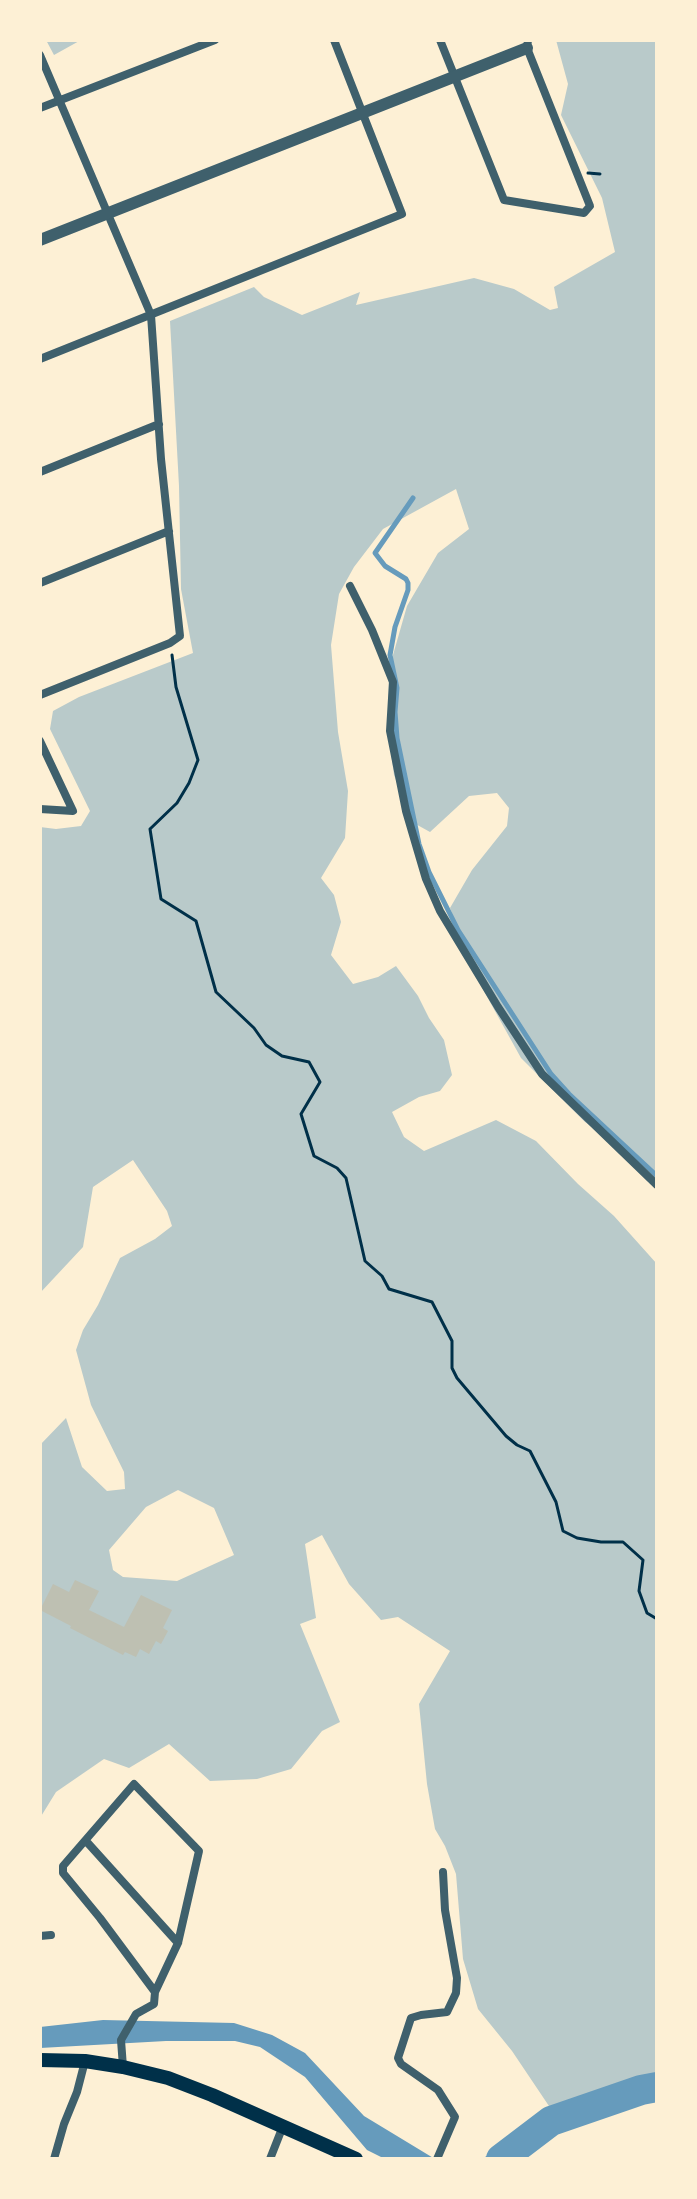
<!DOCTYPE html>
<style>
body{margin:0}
#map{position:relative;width:697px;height:2199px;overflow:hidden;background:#fdf0d5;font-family:"Times New Roman",serif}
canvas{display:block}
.frame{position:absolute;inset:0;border:42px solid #fdf0d5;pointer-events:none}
</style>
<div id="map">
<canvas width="697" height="2199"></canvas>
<div class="frame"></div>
</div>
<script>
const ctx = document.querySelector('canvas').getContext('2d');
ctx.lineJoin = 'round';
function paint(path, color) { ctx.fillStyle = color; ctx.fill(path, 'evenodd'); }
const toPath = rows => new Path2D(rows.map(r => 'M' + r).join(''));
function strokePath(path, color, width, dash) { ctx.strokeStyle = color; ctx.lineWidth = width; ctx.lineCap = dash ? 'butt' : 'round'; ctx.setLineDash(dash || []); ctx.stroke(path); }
paint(toPath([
 [46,40,81,40,54,55],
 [556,40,657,40,657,1173,585,1122,521,1058,480,984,450,908,472,870,507,826,509,808,497,793,469,796,430,832,412,822,394,775,388,732,389,669,407,606,438,553,469,529,456,489,383,529,354,567,339,594,331,645,338,732,348,791,345,838,321,878,334,895,341,922,331,955,353,984,378,977,396,966,418,996,429,1018,444,1040,452,1075,440,1091,419,1097,392,1112,404,1137,424,1151,496,1120,536,1141,578,1184,614,1216,657,1264,657,2081,648,2082,598,2106,553,2112,512,2051,478,2009,463,1959,456,1874,445,1846,435,1829,427,1784,419,1704,450,1651,398,1617,381,1620,349,1584,322,1535,305,1544,316,1618,300,1624,340,1722,322,1731,291,1769,257,1779,210,1781,169,1744,129,1768,104,1759,56,1792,40,1818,40,1445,66,1418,82,1467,107,1491,125,1489,124,1472,91,1405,76,1350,83,1330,98,1305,120,1258,155,1239,172,1226,167,1211,133,1160,93,1187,83,1247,40,1293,40,827,56,829,81,826,90,811,50,729,53,711,79,697,193,653,181,589,179,486,170,321,254,287,264,297,302,315,360,292,356,305,474,278,514,289,550,310,558,308,554,287,615,252,602,198,561,115,568,84],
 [178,1490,214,1508,234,1555,177,1581,123,1577,113,1570,109,1550,146,1507]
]), '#b9caca');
paint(toPath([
 [103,2020,234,2023,272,2035,305,2053,364,2116,435,2159,385,2159,367,2150,305,2077,260,2047,235,2041,166,2041,40,2048,40,2027],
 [657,2081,657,2092,649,2093,604,2112,567,2120,518,2159,482,2159,553,2112,598,2106,648,2082]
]), '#669bbc');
strokePath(toPath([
 [413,498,375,553,385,566,406,579,408,583,408,590,395,627,390,655,397,688,395,712,397,738,419,844,429,872,458,930,551,1074,569,1094,657,1176]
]), '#669bbc', 5);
strokePath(toPath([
 [501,2159,551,2121,641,2090,657,2087]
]), '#669bbc', 30);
paint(toPath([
 [75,1580,99,1591,89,1610,124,1627,141,1595,172,1610,163,1628,168,1631,161,1644,156,1641,149,1654,140,1649,136,1657,125,1652,123,1655,70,1628,71,1626,40,1610,53,1584,69,1592]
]), '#bec0b2');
strokePath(toPath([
 [588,173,600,174],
 [172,655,176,687,198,760,189,783,177,803,150,829,161,899,196,921,216,992,254,1028,266,1045,282,1056,309,1062,320,1082,301,1114,314,1156,337,1168,346,1178,365,1261,382,1276,389,1289,432,1302,452,1341,452,1368,457,1378,506,1436,517,1445,530,1451,556,1502,563,1531,577,1538,601,1542,623,1542,643,1560,639,1591,647,1613,657,1619]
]), '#003049', 3);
strokePath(toPath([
 [440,40,504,200,584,213,590,206,527,48,528,40],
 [40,55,151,315,161,459,180,636,170,643,40,695],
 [40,108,215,40],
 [40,359,402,214,334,40],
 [40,472,159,424],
 [40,583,169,531],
 [350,586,372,630,393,682,390,731,406,811,426,879,440,911,498,1007,542,1074,657,1185],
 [40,741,73,811,40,809],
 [86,1841,178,1943],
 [40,1936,51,1935],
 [123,2067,121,2040,136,2014,154,2004,155,1992,178,1943,199,1851,134,1784,63,1866,63,1873,100,1918,155,1992],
 [54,2159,64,2124,77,2092,85,2061],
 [270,2159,283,2126],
 [437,2159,455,2117,438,2090,401,2064,398,2058,411,2018,421,2015,447,2012,456,1993,457,1978,445,1910,443,1872]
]), '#3f606c', 8);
strokePath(toPath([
 [40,240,527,48]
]), '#3f606c', 12);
strokePath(toPath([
 [40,2060,85,2061,123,2067,168,2078,212,2095,356,2159]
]), '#003049', 14);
</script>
